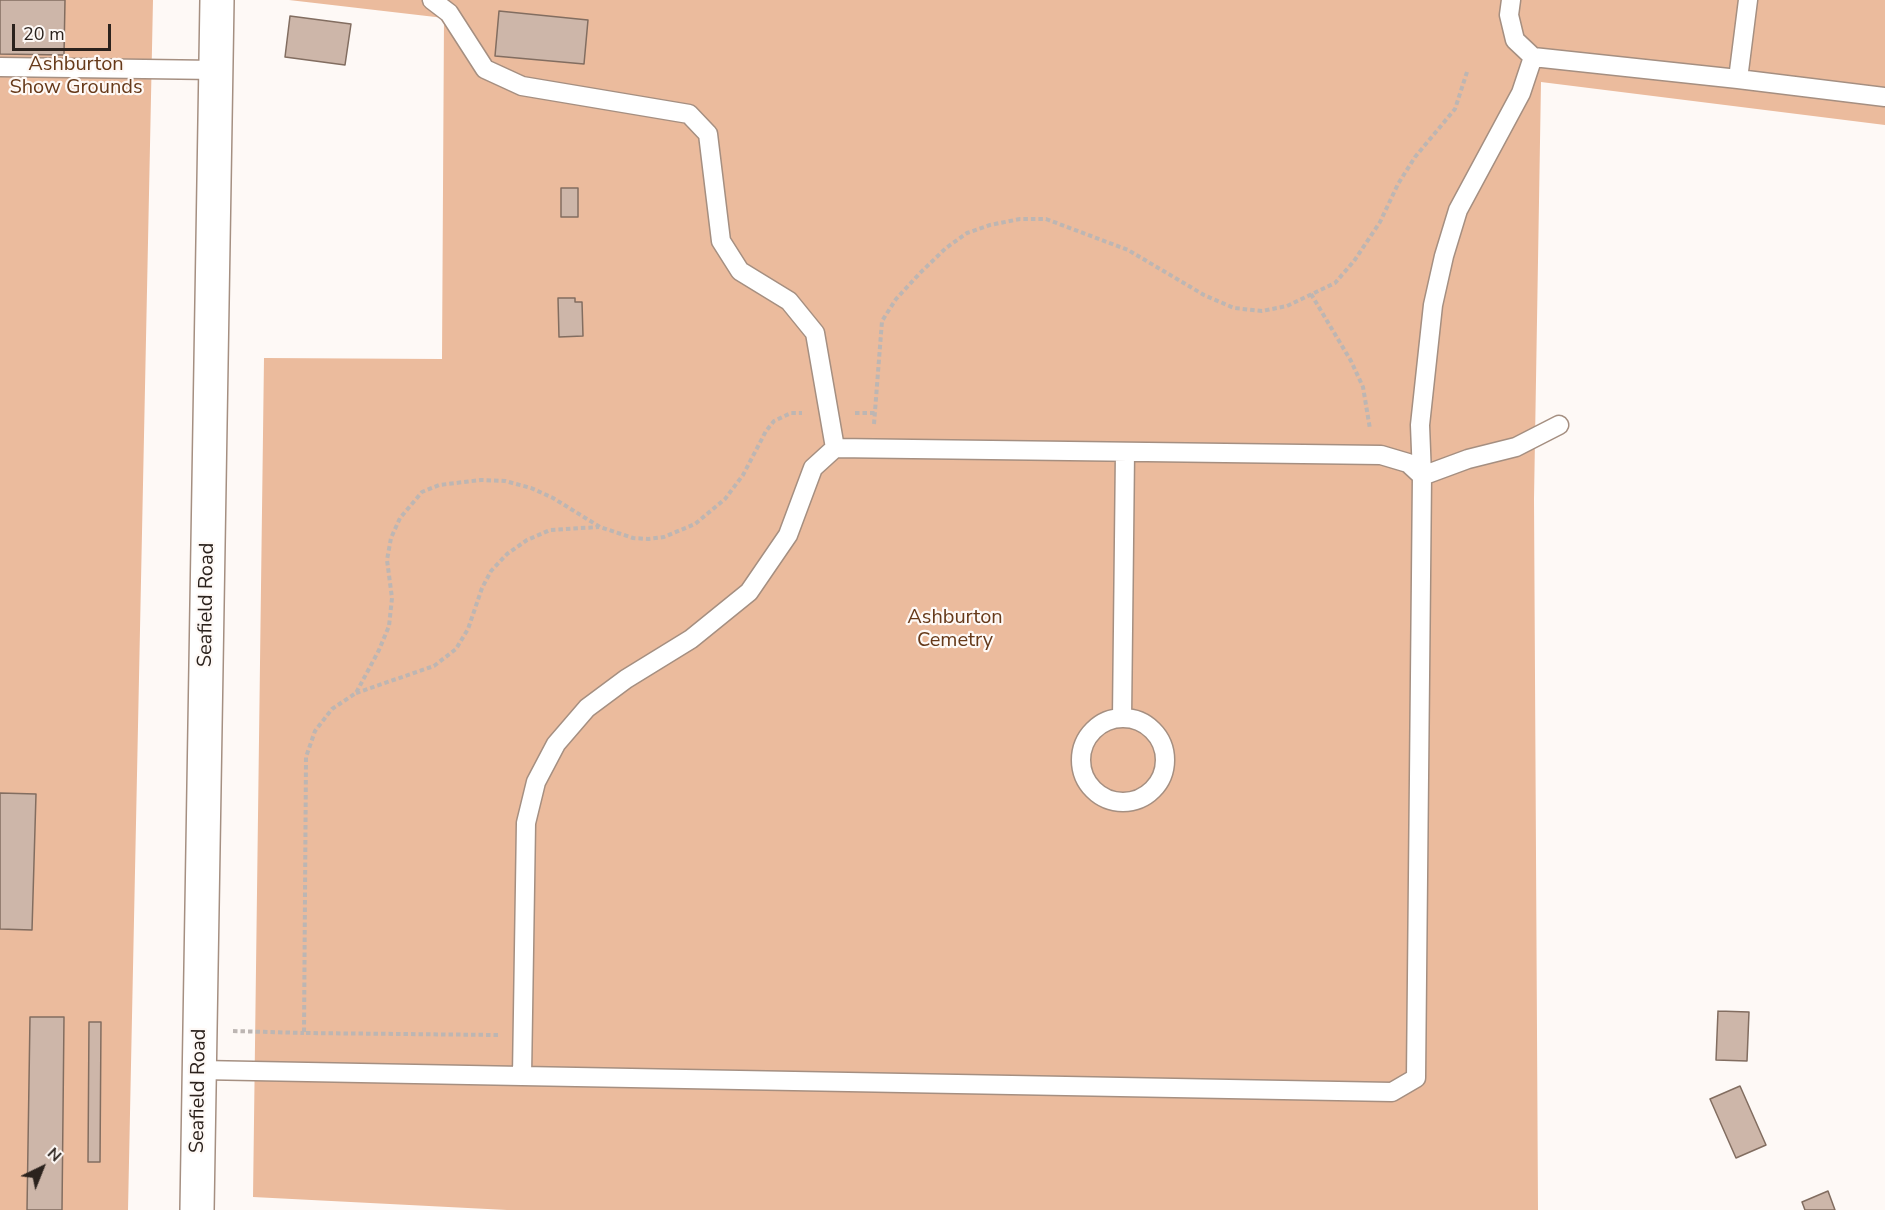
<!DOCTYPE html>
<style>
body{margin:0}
#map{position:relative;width:1885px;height:1210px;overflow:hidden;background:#fef9f6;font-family:"Nunito Sans",sans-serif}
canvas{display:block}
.north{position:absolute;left:12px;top:1138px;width:60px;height:60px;-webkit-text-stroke:4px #fef9f6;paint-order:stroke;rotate:43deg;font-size:16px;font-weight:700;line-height:24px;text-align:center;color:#2b221d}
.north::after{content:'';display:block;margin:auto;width:21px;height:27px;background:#2b221d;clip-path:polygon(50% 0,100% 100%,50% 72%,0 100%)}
.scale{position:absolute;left:12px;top:24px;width:99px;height:27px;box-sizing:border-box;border:3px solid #2b221d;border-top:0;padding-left:8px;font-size:18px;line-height:21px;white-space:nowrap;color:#2b221d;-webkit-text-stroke:4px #fef9f6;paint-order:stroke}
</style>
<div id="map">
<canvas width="1885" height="1210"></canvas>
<div class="north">N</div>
<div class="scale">20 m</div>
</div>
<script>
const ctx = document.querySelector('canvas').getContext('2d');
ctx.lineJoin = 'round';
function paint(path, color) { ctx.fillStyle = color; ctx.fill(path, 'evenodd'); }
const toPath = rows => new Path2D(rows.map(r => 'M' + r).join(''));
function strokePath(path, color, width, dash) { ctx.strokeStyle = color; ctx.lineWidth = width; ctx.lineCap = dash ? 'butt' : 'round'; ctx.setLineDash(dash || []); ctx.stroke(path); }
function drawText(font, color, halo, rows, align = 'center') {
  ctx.font = font + ' "Nunito Sans",sans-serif'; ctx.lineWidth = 4.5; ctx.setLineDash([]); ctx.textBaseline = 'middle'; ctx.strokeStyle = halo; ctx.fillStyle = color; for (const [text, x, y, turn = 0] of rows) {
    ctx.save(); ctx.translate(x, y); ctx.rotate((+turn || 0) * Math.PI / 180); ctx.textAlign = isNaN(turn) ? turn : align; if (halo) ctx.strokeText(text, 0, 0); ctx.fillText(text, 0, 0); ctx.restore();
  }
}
paint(toPath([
 [0,0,153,0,128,1210,0,1210],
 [289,0,1885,0,1885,125,1541,82,1534,499,1538,1210,507,1210,253,1197,264,358,442,359,444,18]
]), '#ebbb9d');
const building = toPath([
 [0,0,65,0,64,55,0,54,0,0],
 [499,11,588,20,584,64,495,56,499,11],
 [290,16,351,24,345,65,285,57,290,16],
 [561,188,578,188,578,217,561,217,561,188],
 [558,298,575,298,575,302,582,302,583,336,559,337,558,298],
 [0,793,36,794,32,930,0,929,0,793],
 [1718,1011,1749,1012,1747,1061,1716,1060,1718,1011],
 [30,1017,64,1017,62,1210,27,1210,30,1017],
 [89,1022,101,1022,100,1162,88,1162,89,1022],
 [1740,1086,1766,1145,1736,1158,1710,1099,1740,1086],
 [1828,1191,1835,1210,1805,1210,1802,1202,1828,1191]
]);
paint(building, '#cdb6a9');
strokePath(building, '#826d60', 1.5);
const lane = toPath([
 [432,0,449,13,485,69,522,86,689,114,708,134,721,241,740,271,789,301,815,333,835,448],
 [1511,0,1509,15,1515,40,1533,57,1738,79],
 [1748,0,1738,79,1885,97],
 [1533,57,1521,93,1458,210,1444,256,1433,305,1420,425,1422,476,1468,459,1516,447,1559,425],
 [0,67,216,70],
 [1122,718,1125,452],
 '1081 760a42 42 0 1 1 84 0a42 42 0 1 1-84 0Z',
 [200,1070,522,1076,1392,1092,1416,1078,1422,476,1408,463,1381,455,835,448,813,468,788,535,749,592,691,639,626,679,587,708,556,744,536,782,526,823,522,1076]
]);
const secondary = toPath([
 [197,1210,217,0]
]);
strokePath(lane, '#a58f81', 21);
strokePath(secondary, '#a58f81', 36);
strokePath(toPath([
 [1311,294,1351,361,1363,387,1370,429],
 [855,413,875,413],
 [874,424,882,321,896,299,920,273,946,248,967,233,990,225,1020,219,1046,219,1128,250,1204,295,1234,308,1262,311,1287,306,1335,283,1354,261,1380,222,1398,184,1415,157,1455,109,1467,72],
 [356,693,434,666,456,649,468,629,482,588,491,571,507,554,527,540,550,530,599,527],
 [233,1031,304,1033],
 [498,1035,304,1033,306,757,315,731,332,709,356,693,379,650,389,626,392,598,387,560,391,538,400,518,422,492,439,485,481,480,505,481,531,488,553,498,600,527,633,538,648,539,664,537,695,524,725,499,743,475,766,431,774,421,791,413,802,413]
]), '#bdb6b3', 4, [4.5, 3]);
strokePath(lane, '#fff', 18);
strokePath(secondary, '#fff', 33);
drawText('20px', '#663919', '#fef9f6', [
 ["Ashburton",76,65],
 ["Show Grounds",76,88],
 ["Ashburton",955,618],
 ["Cemetry",955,641]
]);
drawText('20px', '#2b221d', '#fef9f6', [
 ["Seafield Road",207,605,-89],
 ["Seafield Road",199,1091,-89]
]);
</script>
